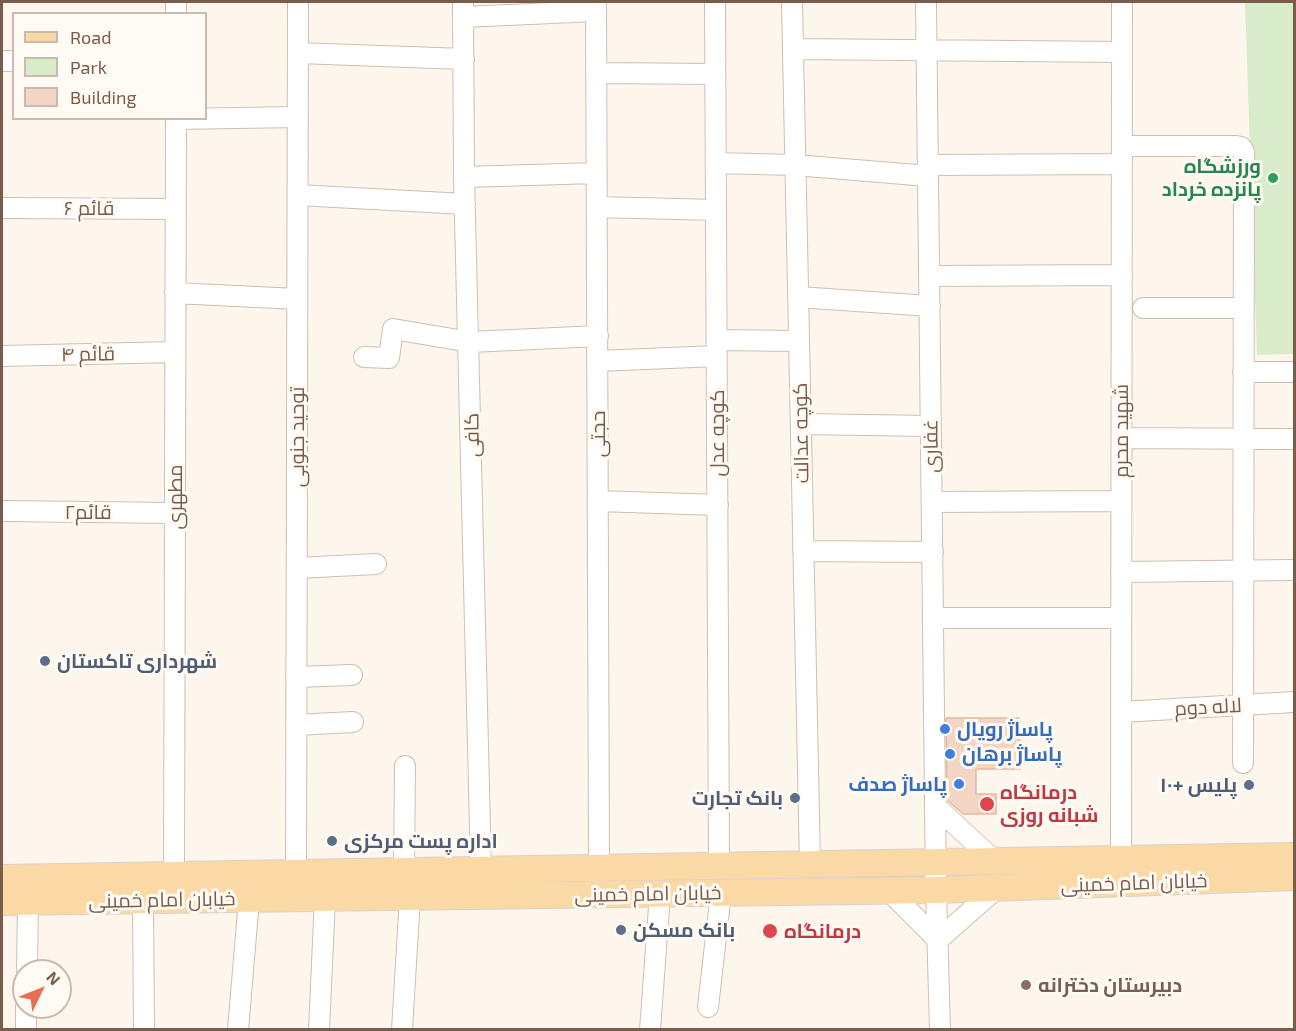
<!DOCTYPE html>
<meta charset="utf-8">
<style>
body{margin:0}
#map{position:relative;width:1296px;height:1031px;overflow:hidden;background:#fdf6ec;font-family:"Exo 2",sans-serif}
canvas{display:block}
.frame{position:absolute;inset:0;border:3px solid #7a5c4d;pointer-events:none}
.legend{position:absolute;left:12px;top:12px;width:195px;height:108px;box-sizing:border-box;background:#fffaf3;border:2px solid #cabbb1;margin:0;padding:8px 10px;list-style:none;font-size:18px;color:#7a5c4d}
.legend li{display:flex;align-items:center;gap:12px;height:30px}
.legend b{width:30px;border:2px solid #cabbb1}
.north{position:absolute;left:12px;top:959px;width:60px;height:60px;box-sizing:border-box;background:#fffaf3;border:2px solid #cabbb1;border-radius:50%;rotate:47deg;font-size:16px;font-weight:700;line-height:24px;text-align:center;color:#7a5c4d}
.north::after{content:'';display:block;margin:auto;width:21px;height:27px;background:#e76f51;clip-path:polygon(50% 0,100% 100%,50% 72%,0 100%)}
</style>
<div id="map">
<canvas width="1296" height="1031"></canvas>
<div class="frame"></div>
<ul class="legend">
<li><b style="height:8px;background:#fbd9a5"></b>Road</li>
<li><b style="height:16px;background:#d8ecc9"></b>Park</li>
<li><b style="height:16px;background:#f3d5c3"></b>Building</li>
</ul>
<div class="north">N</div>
</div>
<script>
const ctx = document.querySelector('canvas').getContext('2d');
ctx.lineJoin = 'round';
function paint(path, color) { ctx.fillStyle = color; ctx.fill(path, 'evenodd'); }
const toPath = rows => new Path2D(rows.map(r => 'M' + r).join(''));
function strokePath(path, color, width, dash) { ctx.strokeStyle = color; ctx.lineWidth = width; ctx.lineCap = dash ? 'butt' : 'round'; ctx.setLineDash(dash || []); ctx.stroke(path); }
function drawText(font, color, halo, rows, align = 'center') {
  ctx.font = font + ' "Exo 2",Cairo,sans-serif'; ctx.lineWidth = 6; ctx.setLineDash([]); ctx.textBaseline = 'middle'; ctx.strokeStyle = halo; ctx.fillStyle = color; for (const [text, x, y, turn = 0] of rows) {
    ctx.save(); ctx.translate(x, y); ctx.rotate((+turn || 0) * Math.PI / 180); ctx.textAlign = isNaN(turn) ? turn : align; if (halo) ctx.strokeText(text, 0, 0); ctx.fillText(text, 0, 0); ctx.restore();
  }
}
paint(toPath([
 [1245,2,1294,2,1294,354,1257,355]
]), '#d8ecc9');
const building = toPath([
 [946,718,1019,718,1020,769,976,769,976,794,996,794,996,814,963,814,947,800,946,718]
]);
paint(building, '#f3d5c3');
strokePath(building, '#e6bba3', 1.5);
const minor = toPath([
 [463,2,464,177,481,869],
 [596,2,599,866],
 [715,2,719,865],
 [792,2,810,864],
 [926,2,936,890,940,1030],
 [176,14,176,2],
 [463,17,596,11],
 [793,49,1122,52],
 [298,53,464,59],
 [2,61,14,61],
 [597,73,715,74],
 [176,119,298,117],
 [1122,146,1236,146,1241,147,1244,152,1243,763],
 [716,163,795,165,928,176],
 [928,165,1122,164],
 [464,177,596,173],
 [298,195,465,204],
 [597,207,716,210],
 [2,208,176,209],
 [929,276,1122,275],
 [175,293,297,299],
 [798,297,930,306],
 [1143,308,1243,308],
 [717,340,799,341],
 [2,356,175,352],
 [364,357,389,358,393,329,470,342,598,336],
 [598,361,717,356],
 [1243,372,1294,372],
 [801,424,931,426],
 [1122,438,1294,439],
 [598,501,718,505],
 [932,502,1121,501],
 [2,511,175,513],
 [803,551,933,552],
 [297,568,376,564],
 [1121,572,1294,570],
 [933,618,1121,618],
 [296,677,352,675],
 [1121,712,1294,702],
 [296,725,353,722],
 [935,806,994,860],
 [1121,860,1122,2],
 [404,870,405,766],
 [296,872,298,2],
 [174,875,176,118],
 [889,891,938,940,997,888],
 [143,900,144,1030],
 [27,971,28,902],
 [708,1007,721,893],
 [26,1030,26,1007],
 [238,1030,249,899],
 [319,1030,325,898],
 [402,1030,410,897],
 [650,1030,660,894]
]);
const major = toPath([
 [2,878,1294,856],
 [2,902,936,890,1294,877]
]);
strokePath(minor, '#d1beb0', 22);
strokePath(major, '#dad1cd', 28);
strokePath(minor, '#fff', 20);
strokePath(major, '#fbd9a5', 26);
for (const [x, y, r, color] of [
 [1273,178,6,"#2e9e5b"],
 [45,661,6,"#5c6f8a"],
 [945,729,6,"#3f7fe0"],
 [950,754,6,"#3f7fe0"],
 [959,784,6,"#3f7fe0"],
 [1249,785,6,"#5c6f8a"],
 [795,798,6,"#5c6f8a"],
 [987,804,8,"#e0444e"],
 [332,841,6,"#5c6f8a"],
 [621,930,6,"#5c6f8a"],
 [770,931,8,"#e0444e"],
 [1026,985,6,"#8d6e63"]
]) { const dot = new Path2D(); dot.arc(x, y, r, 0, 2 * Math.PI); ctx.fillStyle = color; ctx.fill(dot); strokePath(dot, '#fffaf3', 2); }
drawText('bold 20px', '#27864d', '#fffaf3', [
 ["ورزشگاه",1261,166],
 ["پانزده خرداد",1261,189]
], 'right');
drawText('20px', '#7a5c4d', '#fffaf3', [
 ["قائم ۶",89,208],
 ["قائم ۴",88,354,-1],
 ["شهید محرم",1121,431,-90],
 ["کوچه عدل",717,433,-90],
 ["کوچه عدالت",801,433,-91],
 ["حجتی",598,434,-90],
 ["کافی",472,435,-91],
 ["توحید جنوبی",297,437,-90],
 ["غفاری",931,446,-91],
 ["مطهری",175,497,-90],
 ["قائم۲",88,512],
 ["لاله دوم",1208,707,-3],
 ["خیابان امام خمینی",1134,883,-2],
 ["خیابان امام خمینی",648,894,-1],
 ["خیابان امام خمینی",162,900,-1]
]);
drawText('bold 20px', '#4e5e75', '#fffaf3', [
 ["شهرداری تاکستان",57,661],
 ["پلیس +۱۰",1237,785,"right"],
 ["بانک تجارت",783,798,"right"],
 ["اداره پست مرکزی",344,841],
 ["بانک مسکن",633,930]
], 'left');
drawText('bold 20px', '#366cbe', '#fffaf3', [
 ["پاساژ رویال",957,729],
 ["پاساژ برهان",962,754],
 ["پاساژ صدف",947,784,"right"]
], 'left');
drawText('bold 20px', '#be3a42', '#fffaf3', [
 ["درمانگاه",1000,792],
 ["شبانه روزی",1000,815],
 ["درمانگاه",784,931]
], 'left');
drawText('bold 20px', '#785e54', '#fffaf3', [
 ["دبیرستان دخترانه",1038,985]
], 'left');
</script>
